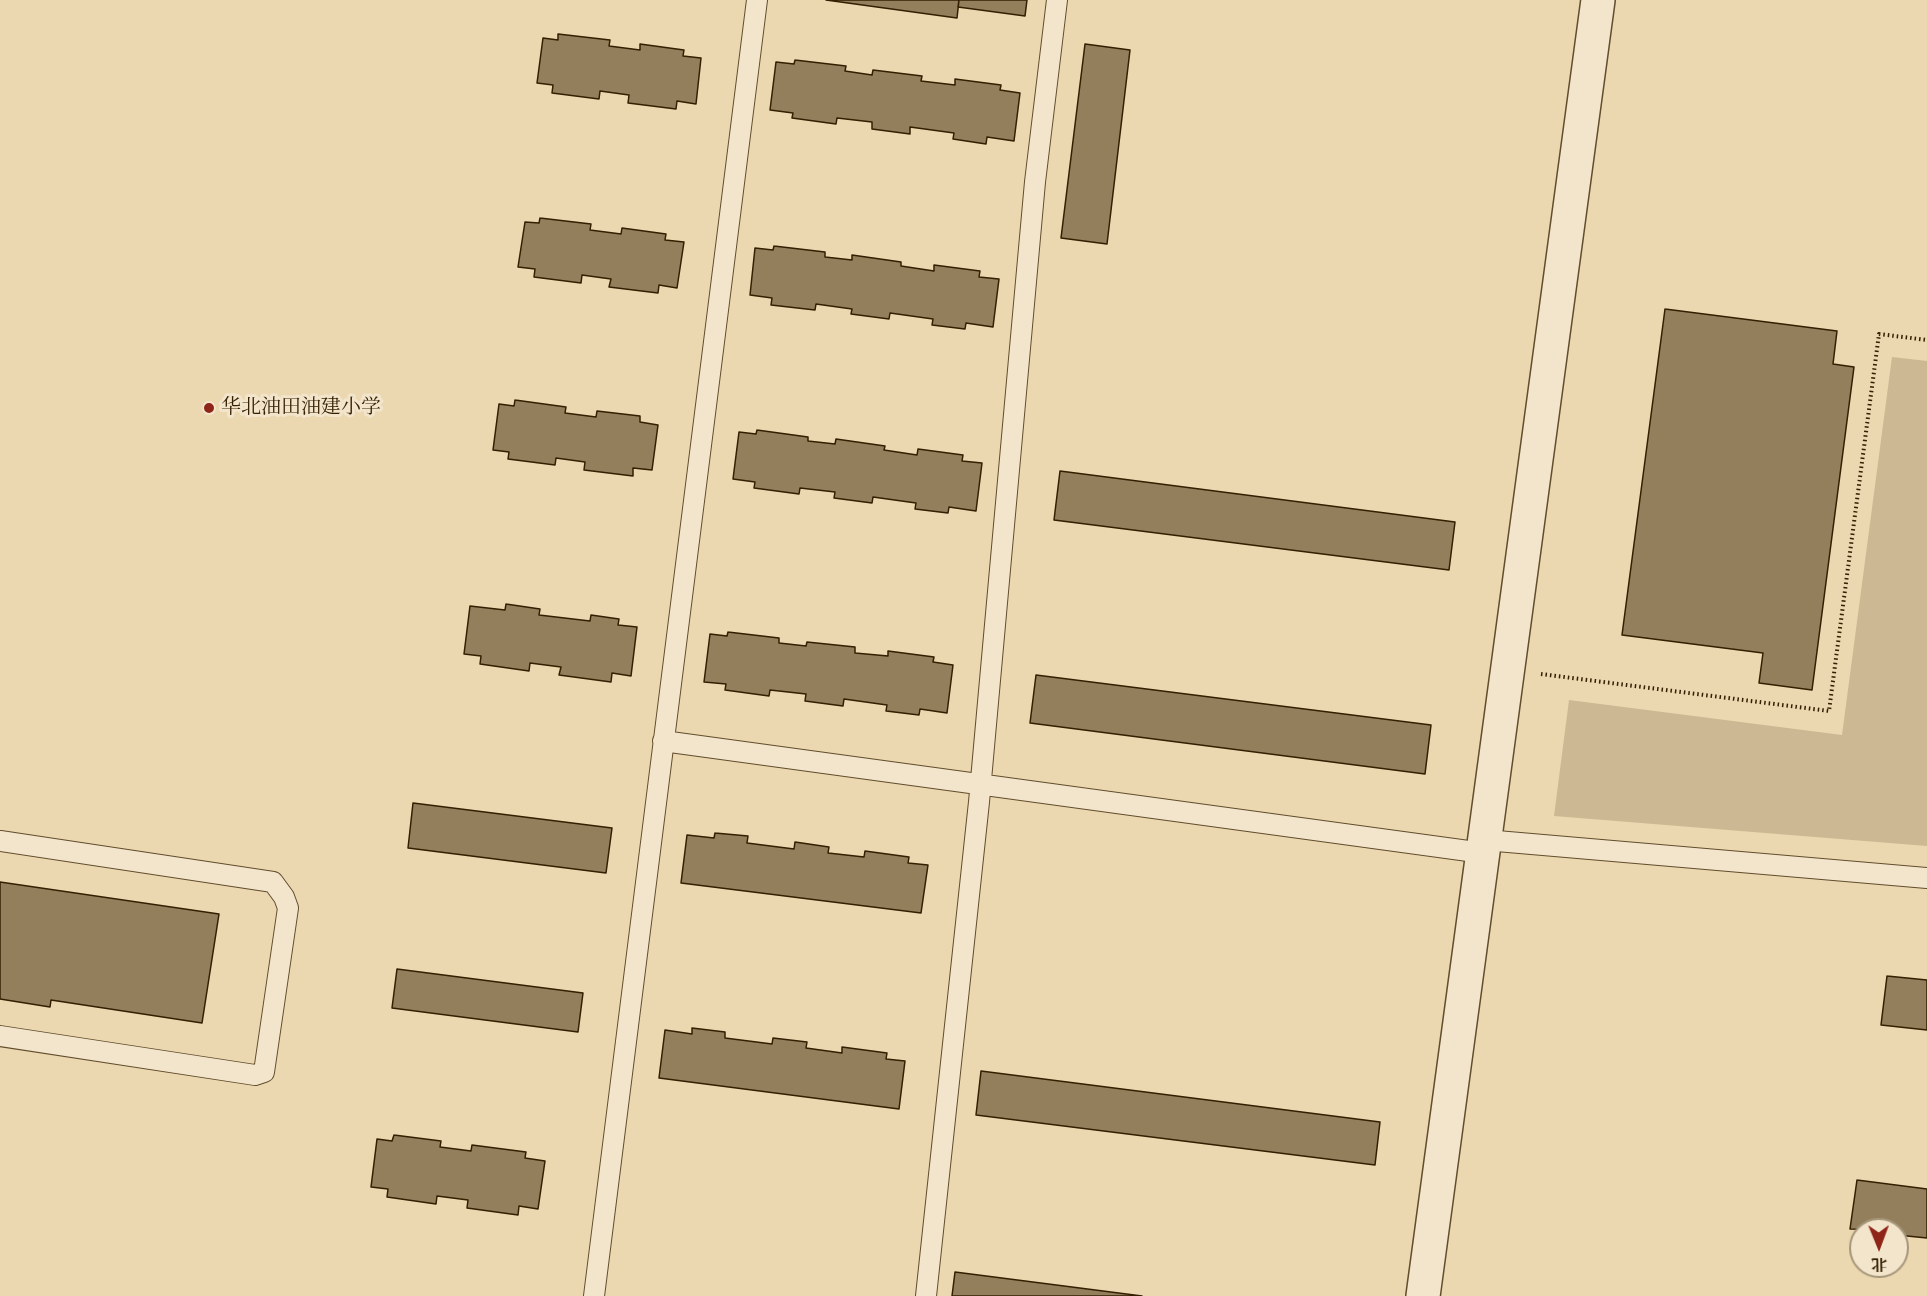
<!DOCTYPE html>
<meta charset="utf-8">
<style>
body{margin:0}
#map{position:relative;width:1927px;height:1296px;overflow:hidden;background:#ebd7b0;font-family:Cardo,"Noto Serif SC",serif}
canvas{display:block}
.north{position:absolute;left:1849px;top:1218px;width:60px;height:60px;box-sizing:border-box;background:#f2e5cc;border:2px solid #a6967a;border-radius:50%;rotate:179deg;font-size:16px;font-weight:700;line-height:24px;text-align:center;color:#341f00}
.north::after{content:'';display:block;margin:auto;width:21px;height:27px;background:#8f2418;clip-path:polygon(50% 0,100% 100%,50% 72%,0 100%)}
</style>
<div id="map">
<canvas width="1927" height="1296"></canvas>
<div class="north">北</div>
</div>
<script>
const ctx = document.querySelector('canvas').getContext('2d');
ctx.lineJoin = 'round';
function paint(path, color) { ctx.fillStyle = color; ctx.fill(path, 'evenodd'); }
const toPath = rows => new Path2D(rows.map(r => 'M' + r).join(''));
function strokePath(path, color, width, dash) { ctx.strokeStyle = color; ctx.lineWidth = width; ctx.lineCap = dash ? 'butt' : 'round'; ctx.setLineDash(dash || []); ctx.stroke(path); }
function drawText(font, color, halo, rows, align = 'center') {
  ctx.font = font + ' Cardo,"Noto Serif SC",serif'; ctx.lineWidth = 6; ctx.setLineDash([]); ctx.textBaseline = 'middle'; ctx.strokeStyle = halo; ctx.fillStyle = color; for (const [text, x, y, turn = 0] of rows) {
    ctx.save(); ctx.translate(x, y); ctx.rotate((+turn || 0) * Math.PI / 180); ctx.textAlign = isNaN(turn) ? turn : align; if (halo) ctx.strokeText(text, 0, 0); ctx.fillText(text, 0, 0); ctx.restore();
  }
}
paint(toPath([
 [1892,357,1927,361,1927,846,1554,816,1569,700,1842,735]
]), '#ccb892');
const building = toPath([
 [826,0,959,0,957,18,826,0],
 [959,0,1027,0,1025,16,958,7,959,0],
 [558,34,610,40,609,46,640,50,640,44,684,50,683,56,701,58,696,104,677,101,676,109,628,103,629,95,600,91,599,99,552,93,553,85,537,83,543,38,558,40,558,34],
 [1085,44,1130,50,1107,244,1061,238,1085,44],
 [795,60,846,66,845,71,872,75,873,70,922,76,921,81,955,85,955,79,1001,85,1000,90,1020,93,1014,141,987,137,986,144,953,139,954,133,910,127,910,134,872,129,872,122,837,118,836,124,792,118,793,113,770,110,776,62,794,64,795,60],
 [540,218,591,224,590,230,621,234,622,228,666,234,665,240,684,242,677,288,659,285,658,293,609,287,611,279,582,275,581,283,534,277,535,269,518,267,525,222,539,223,540,218],
 [774,246,825,252,825,257,852,260,852,255,901,262,901,266,934,271,934,265,980,271,979,277,999,279,993,327,966,323,965,329,932,325,933,319,890,313,889,319,851,314,852,309,816,304,815,310,771,305,772,298,750,295,755,248,773,250,774,246],
 [1665,309,1837,331,1833,364,1854,367,1812,690,1759,683,1763,653,1622,635,1665,309],
 [515,400,566,407,565,413,596,417,597,411,640,416,640,422,658,425,652,470,633,468,633,476,584,470,585,462,556,458,555,465,508,459,509,452,493,450,499,404,514,406,515,400],
 [757,430,808,437,808,441,835,444,836,439,885,446,884,450,917,455,918,449,963,455,962,461,982,463,976,511,949,507,948,513,915,509,916,503,873,497,872,503,834,498,835,492,800,488,799,494,754,488,755,482,733,479,739,432,756,434,757,430],
 [1060,471,1455,522,1449,570,1054,520,1060,471],
 [506,604,540,609,539,615,590,621,591,615,619,619,618,625,637,627,631,676,612,673,611,682,559,675,561,667,530,663,529,671,480,664,481,656,464,654,470,606,505,610,506,604],
 [728,632,779,638,779,643,806,646,807,642,855,647,855,653,888,656,888,651,934,657,933,662,953,665,947,713,920,709,919,715,886,711,887,705,844,699,843,706,805,701,806,694,770,690,769,696,725,690,726,684,704,682,710,634,727,636,728,632],
 [1036,675,1431,725,1425,774,1030,723,1036,675],
 [413,803,612,828,606,873,408,848,413,803],
 [715,833,748,836,747,843,794,849,795,842,829,847,828,853,864,857,865,851,909,857,908,863,928,865,921,913,681,883,687,835,714,838,715,833],
 [0,882,219,914,202,1023,51,1000,50,1007,0,999,0,882],
 [397,969,583,993,578,1032,392,1008,397,969],
 [1887,976,1927,980,1927,1030,1881,1025,1887,976],
 [692,1028,725,1032,725,1038,772,1044,773,1038,807,1042,806,1048,842,1053,842,1047,887,1053,886,1059,905,1061,899,1109,659,1078,665,1030,692,1034,692,1028],
 [981,1071,1380,1122,1375,1165,976,1115,981,1071],
 [394,1135,441,1141,440,1147,471,1151,472,1145,526,1152,525,1158,545,1161,538,1209,519,1206,518,1215,467,1208,468,1200,437,1196,436,1204,387,1197,388,1189,371,1187,377,1139,392,1141,394,1135],
 [1857,1180,1927,1189,1927,1238,1897,1235,1897,1230,1850,1229,1857,1180],
 [955,1272,1142,1296,952,1296,955,1272]
]);
paint(building, '#937f5c');
strokePath(building, '#341f00', 1.5);
const lane = toPath([
 [663,741,1483,853],
 [1485,840,1927,878],
 [0,841,273,882,284,897,288,908,264,1072,255,1075,0,1036],
 [594,1296,757,0],
 [926,1296,979,802,1035,182,1057,0]
]);
const street = toPath([
 [1423,1296,1598,0]
]);
strokePath(lane, '#624d2c', 22);
strokePath(street, '#624d2c', 36);
strokePath(toPath([
 [1541,674,1829,711,1879,334,1927,340]
]), '#341f00', 4, [1.5, 3]);
strokePath(lane, '#f2e5cc', 20);
strokePath(street, '#f2e5cc', 33);
for (const [x, y, r, color] of [
 [209,408,6,"#8f2418"]
]) { const dot = new Path2D(); dot.arc(x, y, r, 0, 2 * Math.PI); ctx.fillStyle = color; ctx.fill(dot); strokePath(dot, '#f2e5cc', 2); }
drawText('20px', '#341f00', '#f2e5cc', [
 ["华北油田油建小学",221,408]
], 'left');
</script>
